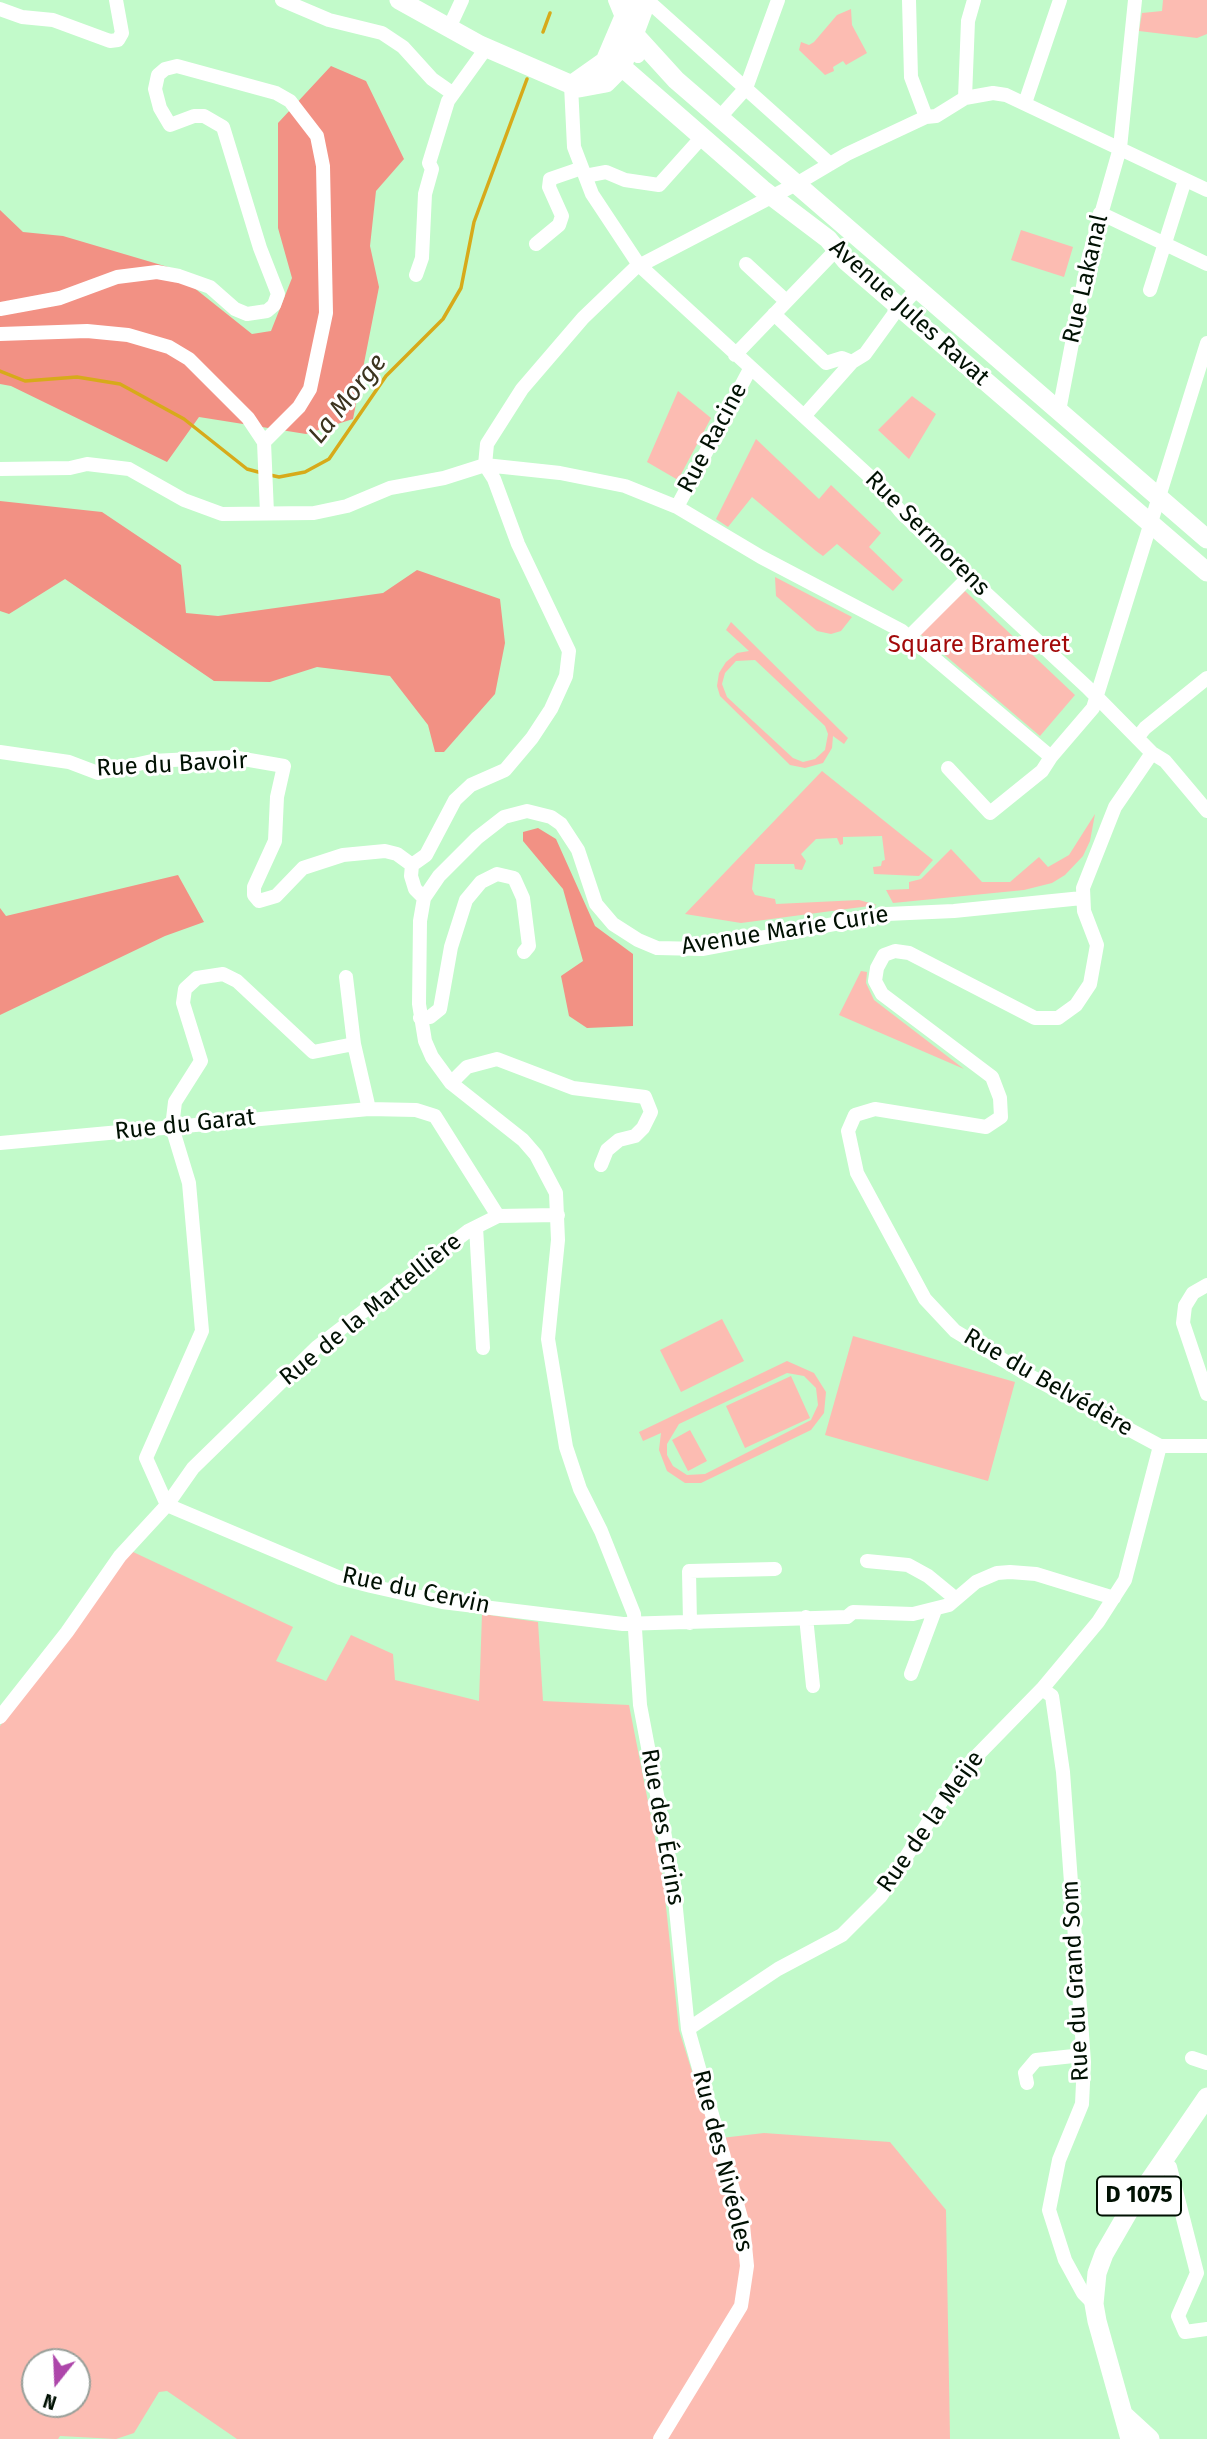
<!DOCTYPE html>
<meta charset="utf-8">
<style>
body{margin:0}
#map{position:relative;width:1207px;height:2439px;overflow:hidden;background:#c2faca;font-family:"Fira Sans",sans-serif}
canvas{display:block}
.north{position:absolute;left:21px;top:2348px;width:70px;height:70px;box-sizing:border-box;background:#fff;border:2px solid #99a09a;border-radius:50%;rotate:198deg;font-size:19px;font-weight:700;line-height:28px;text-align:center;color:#011103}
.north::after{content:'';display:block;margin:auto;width:24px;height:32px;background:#ad46aa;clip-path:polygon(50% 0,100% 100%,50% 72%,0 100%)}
</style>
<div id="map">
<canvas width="1207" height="2439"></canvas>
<div class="north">N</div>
</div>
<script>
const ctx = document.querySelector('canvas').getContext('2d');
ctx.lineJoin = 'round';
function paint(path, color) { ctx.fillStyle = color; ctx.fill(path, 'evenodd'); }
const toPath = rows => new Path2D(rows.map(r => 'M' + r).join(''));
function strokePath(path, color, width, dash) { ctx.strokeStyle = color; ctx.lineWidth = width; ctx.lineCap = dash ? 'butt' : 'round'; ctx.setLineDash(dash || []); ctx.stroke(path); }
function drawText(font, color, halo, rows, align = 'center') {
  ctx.font = font + ' "Fira Sans",sans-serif'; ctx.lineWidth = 6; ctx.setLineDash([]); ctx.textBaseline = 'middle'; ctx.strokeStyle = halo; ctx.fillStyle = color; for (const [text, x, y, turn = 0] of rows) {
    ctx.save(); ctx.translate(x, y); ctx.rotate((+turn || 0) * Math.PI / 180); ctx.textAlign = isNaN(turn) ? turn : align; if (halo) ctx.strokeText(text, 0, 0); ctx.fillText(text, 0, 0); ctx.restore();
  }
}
paint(toPath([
 [1163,0,1207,0,1207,34,1197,38,1139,31,1142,13,1162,11],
 [851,9,852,25,867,53,846,65,843,61,833,67,834,71,825,75,799,50,801,42,809,45,814,42,837,15],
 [1021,230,1073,247,1064,277,1011,260],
 [678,391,711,418,678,480,647,462],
 [912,396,936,414,909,459,878,430],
 [756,439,819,499,831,485,881,533,869,547,903,580,893,591,837,544,823,556,816,551,752,497,728,527,716,519],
 [775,577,852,617,841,631,831,634,817,631,776,596],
 [965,591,1075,695,1040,736,920,634],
 [731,622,848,738,844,744,833,736,832,748,823,763,805,768,790,765,720,696,717,686,719,673,726,662,737,653,749,651,726,630],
 [755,660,825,726,828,734,825,750,815,759,803,762,793,758,727,697,722,684,725,673,736,661],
 [822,771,933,860,919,876,874,874,873,867,881,866,882,861,885,860,882,836,843,837,843,844,840,845,837,838,816,839,801,854,806,861,802,870,795,869,794,864,755,864,752,889,755,895,775,899,776,904,859,900,877,905,741,923,685,914],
 [1095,814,1090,841,1083,856,1065,875,1052,883,1024,890,893,903,886,890,909,889,909,882,921,879,951,849,982,882,1010,882,1039,857,1048,867,1069,855],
 [861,971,867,972,866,983,874,1000,964,1069,839,1015],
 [722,1319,744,1361,681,1392,660,1350],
 [853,1336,1015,1382,988,1481,825,1435],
 [787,1361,814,1373,826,1392,824,1413,811,1430,701,1483,685,1483,667,1471,659,1450,661,1433,643,1441,639,1432],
 [787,1373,804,1376,816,1388,818,1405,811,1420,705,1474,687,1475,673,1466,667,1455,667,1444,679,1424],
 [791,1376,810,1418,745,1448,726,1406],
 [690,1430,707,1461,688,1471,672,1440],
 [131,1551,293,1627,276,1661,326,1681,351,1635,393,1654,395,1680,479,1701,482,1614,538,1622,543,1701,629,1705,663,1878,679,2030,713,2139,764,2133,890,2142,946,2210,950,2439,237,2439,167,2391,159,2392,134,2433,116,2439,60,2436,58,2439,0,2439,0,1726],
 [35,2362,77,2362,77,2404,35,2404]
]), '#fcbcb2');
paint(toPath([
 [331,66,366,81,404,159,376,191,370,246,379,287,353,419,306,434,199,417,167,462,11,386,0,384,0,210,23,232,63,236,168,267,252,334,271,331,292,278,278,228,278,123],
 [0,501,102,512,181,565,186,613,218,616,383,593,417,570,500,599,505,643,495,694,444,752,435,752,428,725,390,676,317,667,270,682,214,681,65,579,9,614,0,611],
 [538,828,556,839,595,926,633,954,633,1026,587,1028,569,1016,561,976,583,961,563,889,523,841,523,832],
 [178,875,204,922,165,936,0,1015,0,908,6,916]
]), '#f29184');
strokePath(toPath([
 [543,32,550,13],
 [0,371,25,381,77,377,120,384,184,419,247,469,262,473],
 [270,475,279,477,305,472,329,459,386,376,443,319,461,288,474,222,527,79]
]), '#d7aa1a', 3.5);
strokePath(toPath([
 [282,0,329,20,382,33,403,47,432,79,452,93],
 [615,0,638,56],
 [647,0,830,164],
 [909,0,911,77,926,117],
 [0,9,22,17,53,20,110,41,118,40,122,33,116,0],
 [449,28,462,0],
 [571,85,574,147,592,194,639,265,880,486,900,511,950,560,1087,687,1152,753,1165,761,1207,811],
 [965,98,968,21,974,0],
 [1025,103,1060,0],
 [720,117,746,88,778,0],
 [585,176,606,172,625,180,659,185,702,137],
 [1100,213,1207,264],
 [536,244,559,225,562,216,549,187,550,179,582,168],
 [746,264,786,301],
 [416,275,422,258,425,194,432,169,429,163,448,101,487,47],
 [1150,290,1185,180],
 [0,309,60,298,117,277,157,272,179,276,210,287,235,309,247,314,267,311,274,305,278,294,260,248,223,127,204,116,194,116,170,125,160,108,155,89,158,75,165,69,177,66,276,93,290,101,317,136,323,166,326,313,310,389,299,407,264,442,248,418,189,359,169,347,128,335,87,331,0,334],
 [774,314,826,363,842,358,852,362],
 [735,355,836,250],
 [1059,411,1088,260,1120,148,1135,0],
 [805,415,852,362,865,354,894,314,918,288],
 [264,442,267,513],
 [485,465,487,444,522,389,583,318,635,268,798,183,847,154,926,117,936,116,965,98,993,93,1006,95,1207,190],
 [0,469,70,468,87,464,129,469,184,500,222,514,314,513,347,506,390,488,444,478,485,465,560,473,625,486,677,507,761,557,902,631,1051,757,1093,708,1207,343],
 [677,507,750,369],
 [910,636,969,577],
 [1137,738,1145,728,1207,678],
 [0,752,69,762,98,773,152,761,232,757,284,766,277,797,275,841,254,887,254,895,259,901,276,896,303,868,343,855,385,851,397,854,412,865],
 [1152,753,1115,807,1083,888,1084,911,1097,945,1090,984,1076,1005,1058,1018,1035,1018,909,953,895,951,884,955,877,968,875,981,882,994,992,1077,1000,1098,1001,1117,986,1127,875,1109,855,1115,848,1131,857,1173,925,1299,955,1331,1028,1375,1160,1446,1207,1446],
 [948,768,990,813,1042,771,1051,757],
 [424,898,415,889,411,876,412,865,426,855,455,800,471,785,505,770,532,738,551,709,566,676,569,651,518,544,494,479,485,465],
 [346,977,354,1044,369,1109],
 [420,1018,430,1017,440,1009,451,947,466,900,481,882,497,874,514,878,523,898,529,946,524,952],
 [354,1044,313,1052,237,981,223,974,197,978,185,989,183,1003,201,1061,175,1102,172,1127,189,1183,202,1331,146,1458,167,1505,340,1578,371,1586,442,1602,623,1624,847,1617,853,1612,913,1614,949,1605,976,1582,997,1573,1010,1572,1036,1574,1114,1598],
 [451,1083,467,1067,497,1059,573,1088,645,1097,651,1112,643,1128,635,1136,619,1140,607,1150,601,1165],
 [0,1143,369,1109,416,1110,435,1116,498,1216],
 [476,1227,483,1348],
 [1207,1285,1193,1293,1185,1306,1183,1323,1207,1394],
 [867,1561,908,1565,928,1576,956,1599],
 [806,1617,813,1686],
 [690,1623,689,1571,775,1569],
 [911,1674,935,1610],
 [1042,1689,1052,1696,1063,1772,1084,2062,1082,2104,1059,2160,1049,2210,1065,2260,1083,2293,1094,2304],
 [0,1717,67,1632,120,1556,167,1505,193,1468,317,1347,468,1231,498,1216,558,1215],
 [688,2029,778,1969,842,1935,881,1896,959,1774,1042,1689,1098,1622,1125,1580,1160,1446],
 [1192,2058,1207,2063],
 [1027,2083,1025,2073,1036,2060,1083,2055],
 [1163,2161,1170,2167,1197,2273,1178,2316,1185,2332,1207,2329],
 [660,2439,741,2306,747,2266,743,2225,688,2029,673,1879,640,1705,634,1614,601,1531,580,1489,566,1447,548,1339,558,1240,556,1193,536,1155,523,1140,451,1083,432,1057,425,1041,419,1004,420,921,424,898,439,876,477,838,504,817,527,811,551,817,561,824,578,850,596,904,613,924,638,940,657,948,702,949,887,914,954,911,1082,898]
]), '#fff', 14);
strokePath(toPath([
 [399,0,480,45,579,88,606,83,622,67,647,0],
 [635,35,676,80,1207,539],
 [622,67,762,189,828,239,846,261,1207,572],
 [571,85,605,61,631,0],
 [1125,2416,1150,2439],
 [1130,2439,1097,2321,1094,2304,1097,2273,1104,2254,1130,2209,1207,2097]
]), '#fff', 19);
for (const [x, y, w] of [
 [1139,2196,84]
]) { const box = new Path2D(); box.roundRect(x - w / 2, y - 19.5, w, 39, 5); ctx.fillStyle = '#fff'; ctx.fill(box); strokePath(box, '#011103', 2); }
drawText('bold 23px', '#011103', null, [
 ["D 1075",1139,2196]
]);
drawText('24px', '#011103', '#fff', [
 ["Rue Lakanal",1086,279,-77],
 ["Avenue Jules Ravat",909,313,42],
 ["Rue Racine",713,438,-62],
 ["Rue Sermorens",927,534,45],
 ["Rue du Bavoir",172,765,-3],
 ["Avenue Marie Curie",785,931,-9],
 ["Rue du Garat",185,1125,-6],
 ["Rue de la Martellière",371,1310,-39],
 ["Rue du Belvédère",1048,1383,30],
 ["Rue du Cervin",416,1591,12],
 ["Rue de la Meije",931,1822,-55],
 ["Rue des Écrins",662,1827,80],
 ["Rue du Grand Som",1076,1981,-93],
 ["Rue des Nivéoles",722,2161,76]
]);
drawText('24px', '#a20909', '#fff', [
 ["Square Brameret",979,645]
]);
drawText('italic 26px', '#3c341f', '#fff', [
 ["La Morge",348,399,-51]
]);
</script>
